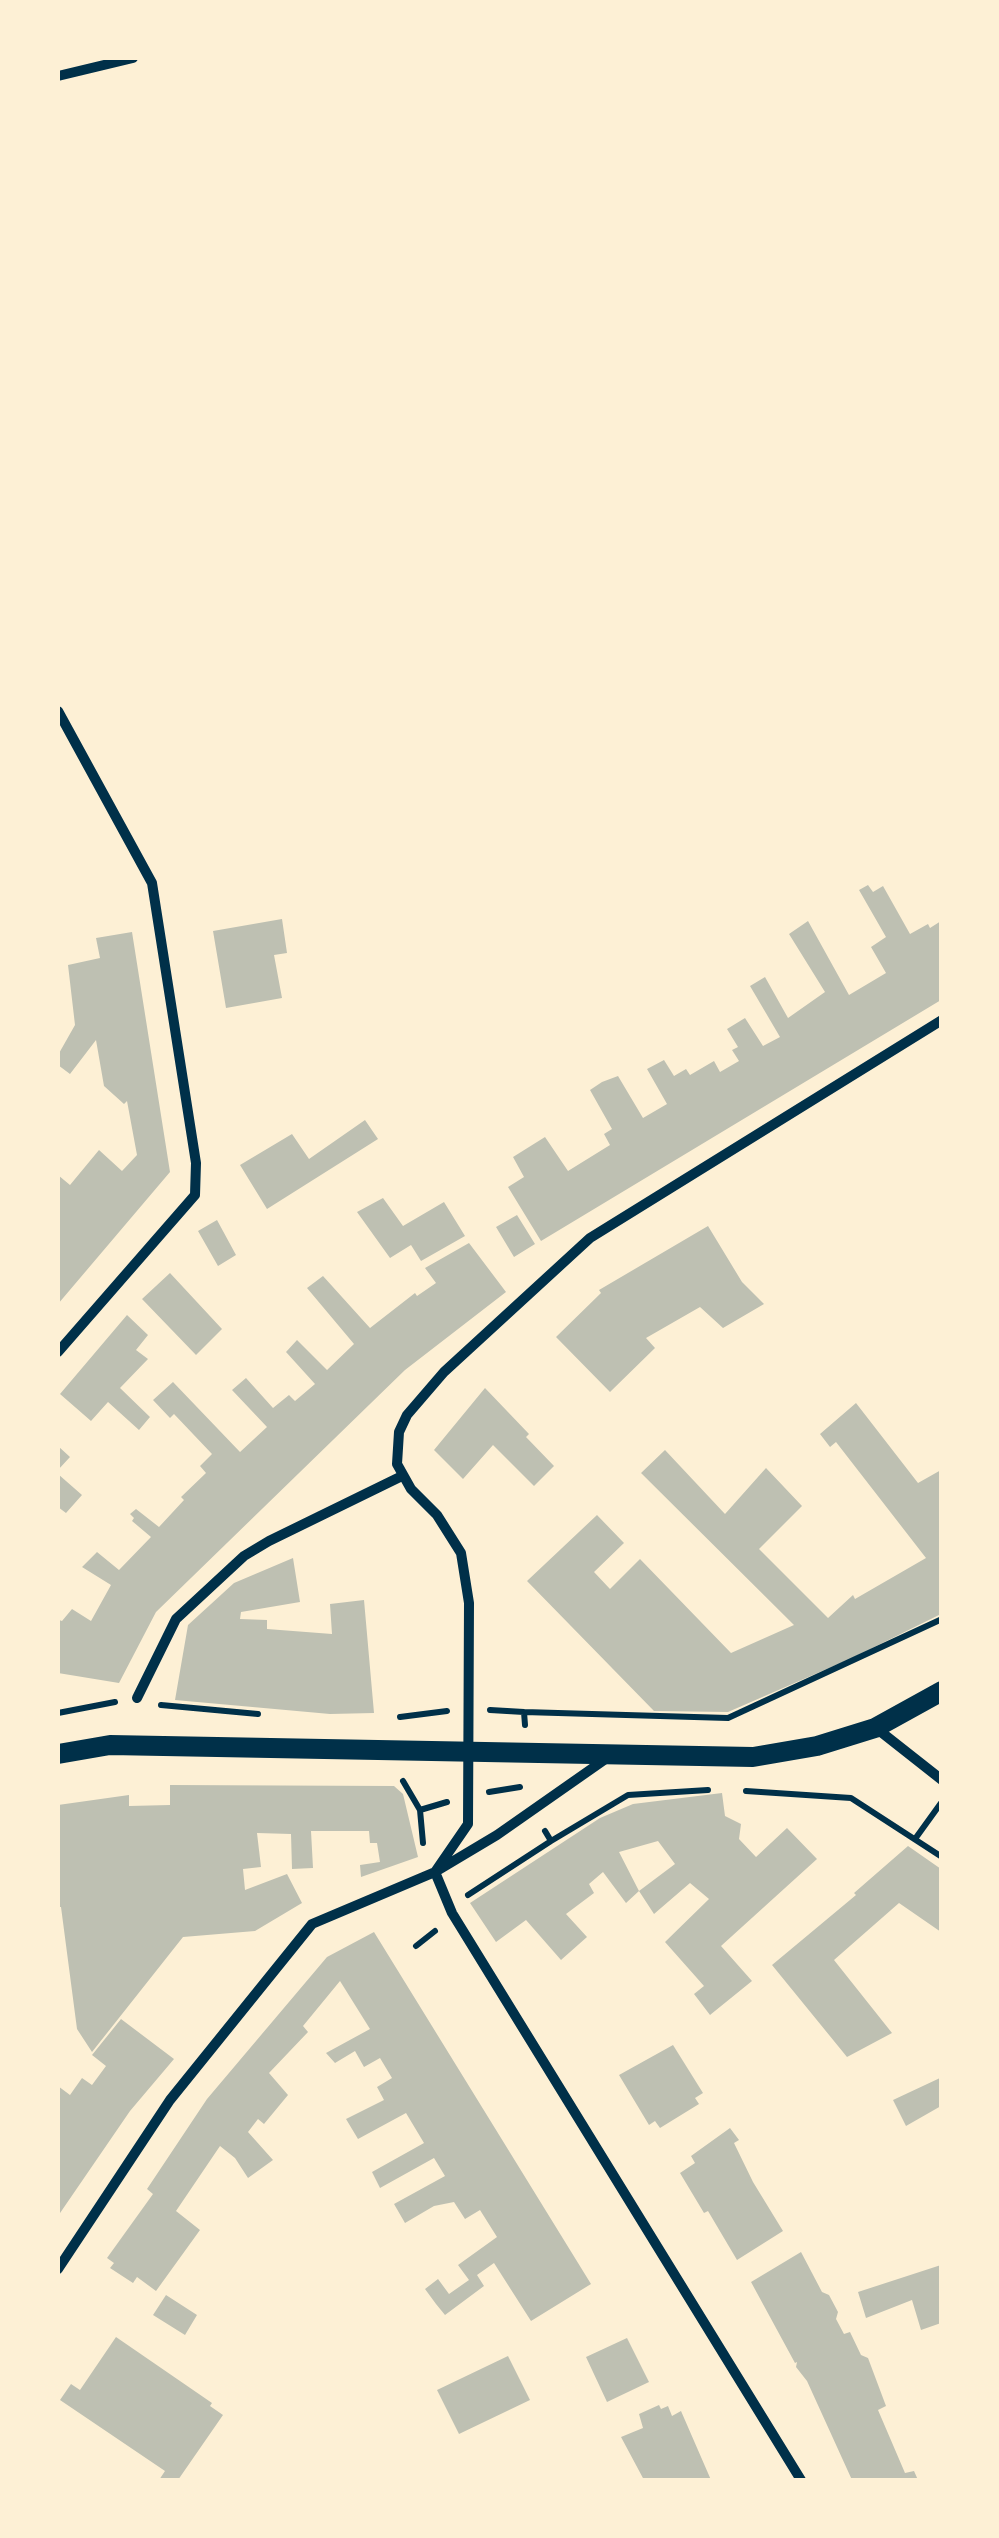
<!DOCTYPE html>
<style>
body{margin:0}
#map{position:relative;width:999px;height:2538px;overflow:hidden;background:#fdf0d5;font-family:"DM Sans",sans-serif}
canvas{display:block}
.frame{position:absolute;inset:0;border:60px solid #fdf0d5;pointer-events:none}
</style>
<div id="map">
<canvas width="999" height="2538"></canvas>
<div class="frame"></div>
</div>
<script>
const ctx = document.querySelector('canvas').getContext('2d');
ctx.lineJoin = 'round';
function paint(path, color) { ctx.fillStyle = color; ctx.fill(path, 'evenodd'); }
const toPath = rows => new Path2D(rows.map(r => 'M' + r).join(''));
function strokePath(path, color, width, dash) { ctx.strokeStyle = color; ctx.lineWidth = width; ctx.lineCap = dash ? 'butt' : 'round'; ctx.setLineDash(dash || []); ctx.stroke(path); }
paint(toPath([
 [868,885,873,892,883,886,910,934,928,924,930,928,941,921,941,1000,541,1241,508,1187,524,1177,513,1157,545,1137,568,1171,610,1145,604,1134,612,1129,590,1090,602,1082,618,1076,643,1118,667,1104,647,1069,664,1060,674,1076,686,1069,690,1075,714,1061,720,1072,739,1061,732,1050,738,1047,727,1029,745,1018,763,1046,780,1037,750,986,765,977,788,1018,825,992,789,934,808,921,849,995,886,973,871,947,886,937,859,890],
 [282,919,287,953,274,955,282,998,226,1008,213,931],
 [132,932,170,1172,58,1304,58,1175,70,1185,99,1150,122,1171,137,1155,127,1101,124,1104,104,1086,96,1040,70,1074,58,1065,58,1055,75,1025,68,965,100,958,96,938],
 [365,1120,378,1139,267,1209,240,1165,292,1134,309,1159],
 [383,1198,403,1226,444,1202,465,1236,421,1261,411,1245,390,1258,357,1212],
 [517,1215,535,1244,514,1257,496,1227],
 [217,1220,236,1255,218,1266,198,1231],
 [708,1226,742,1282,764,1304,723,1328,700,1307,646,1338,655,1348,610,1392,556,1337,601,1293,599,1290],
 [469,1243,506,1292,405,1370,156,1612,119,1683,58,1673,59,1620,62,1621,72,1609,91,1621,111,1585,82,1567,97,1552,119,1570,151,1537,132,1521,134,1518,130,1514,136,1509,159,1527,184,1500,181,1497,206,1473,200,1466,212,1454,174,1414,170,1418,153,1400,173,1382,240,1452,267,1427,232,1390,246,1378,273,1408,289,1395,295,1401,315,1384,286,1352,297,1340,327,1370,354,1344,307,1288,323,1276,370,1328,415,1293,417,1296,436,1283,425,1268],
 [170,1273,222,1329,196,1355,142,1299],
 [127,1315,148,1335,136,1350,148,1359,120,1388,150,1417,139,1430,108,1402,91,1421,60,1394],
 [485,1388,529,1434,526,1437,554,1466,534,1486,493,1445,463,1479,434,1450],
 [856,1403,918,1483,941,1470,941,1614,852,1658,728,1712,654,1711,527,1581,597,1515,624,1543,594,1572,610,1589,640,1559,731,1653,794,1625,641,1473,665,1450,725,1514,766,1468,802,1506,759,1549,828,1618,853,1595,855,1599,926,1558,836,1442,830,1447,820,1434],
 [58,1446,70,1457,58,1470],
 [58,1474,82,1495,66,1513,58,1507],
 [293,1558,300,1602,241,1612,240,1619,267,1620,267,1629,332,1634,330,1604,364,1600,374,1713,330,1714,175,1700,188,1625,234,1583],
 [170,1785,394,1786,403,1794,418,1857,361,1877,360,1865,380,1862,377,1843,370,1843,369,1831,311,1831,313,1868,292,1869,291,1834,257,1833,261,1867,243,1869,245,1890,287,1874,302,1903,255,1931,183,1937,92,2052,77,2029,61,1907,58,1907,58,1805,129,1795,129,1806,170,1805],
 [722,1793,725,1816,741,1824,739,1839,756,1857,787,1828,817,1859,721,1946,752,1981,710,2015,694,1994,704,1986,665,1942,709,1899,690,1883,654,1914,639,1891,675,1864,658,1841,619,1852,639,1891,626,1903,603,1872,589,1884,594,1893,566,1914,587,1937,561,1960,526,1920,496,1942,470,1903,600,1818,633,1804],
 [908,1846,941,1869,941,1932,899,1903,834,1960,892,2033,847,2057,772,1965,856,1895,854,1893],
 [374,1932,591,2284,531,2321,494,2263,477,2275,484,2286,445,2315,436,2304,425,2289,438,2279,449,2294,469,2280,458,2265,497,2237,480,2210,465,2219,454,2202,434,2206,405,2223,394,2204,445,2176,434,2158,380,2188,372,2172,424,2143,406,2113,358,2139,346,2119,384,2100,377,2087,392,2078,380,2058,364,2067,355,2051,335,2063,326,2053,370,2029,340,1981,303,2026,308,2032,269,2073,288,2095,264,2124,258,2119,248,2132,273,2160,248,2178,235,2158,220,2146,176,2211,200,2230,156,2291,137,2277,133,2283,110,2268,114,2263,107,2258,153,2194,147,2189,207,2099,327,1957],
 [121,2019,174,2059,130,2111,58,2216,58,2086,70,2095,82,2078,92,2085,106,2066,92,2055],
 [673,2045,703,2093,695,2098,699,2104,660,2128,655,2121,649,2125,619,2075],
 [940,2078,941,2106,906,2126,893,2100],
 [730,2128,739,2140,734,2143,753,2182,783,2231,737,2260,708,2211,704,2213,680,2173,695,2163,691,2156],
 [801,2252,822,2292,829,2295,838,2312,836,2319,844,2334,850,2332,861,2355,868,2358,886,2406,878,2410,905,2473,914,2471,918,2480,852,2480,807,2381,796,2367,797,2362,795,2363,751,2282],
 [941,2265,941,2323,921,2330,912,2300,866,2318,858,2292],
 [166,2295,197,2315,185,2335,153,2315],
 [116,2337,212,2403,210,2406,223,2415,178,2480,159,2480,165,2471,60,2400,71,2384,80,2390],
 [627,2338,649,2382,607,2402,586,2357],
 [508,2356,530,2400,459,2434,437,2390],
 [659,2405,661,2409,668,2406,672,2416,681,2411,711,2480,644,2480,621,2437,643,2428,639,2414]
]), '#bec0b2');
strokePath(toPath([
 [161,1705,258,1714],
 [490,1710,524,1712,525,1725],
 [524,1712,728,1718,942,1619],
 [58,1713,115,1702],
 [400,1717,447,1711],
 [403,1781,420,1810,447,1802],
 [746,1791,851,1798,942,1857],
 [489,1792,520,1787],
 [420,1810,423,1843],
 [545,1831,551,1841,628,1795,708,1790],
 [915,1839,941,1803],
 [468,1895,551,1841],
 [416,1946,435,1931]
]), '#003049', 6);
strokePath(toPath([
 [58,76,133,58],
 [58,711,152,883,196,1163,195,1195,58,1352],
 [137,1698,176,1619,244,1556,269,1541,402,1476],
 [876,1728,942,1780],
 [435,1872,468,1824,469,1603,461,1553,437,1515,411,1489,397,1464,399,1432,407,1415,444,1372,590,1238,942,1020],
 [435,1872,452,1913,801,2480],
 [58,2269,170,2100,312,1924,435,1872,497,1835,607,1758]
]), '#003049', 10);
strokePath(toPath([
 [58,1754,110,1745,753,1757,817,1746,875,1728,942,1691]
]), '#003049', 20);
</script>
